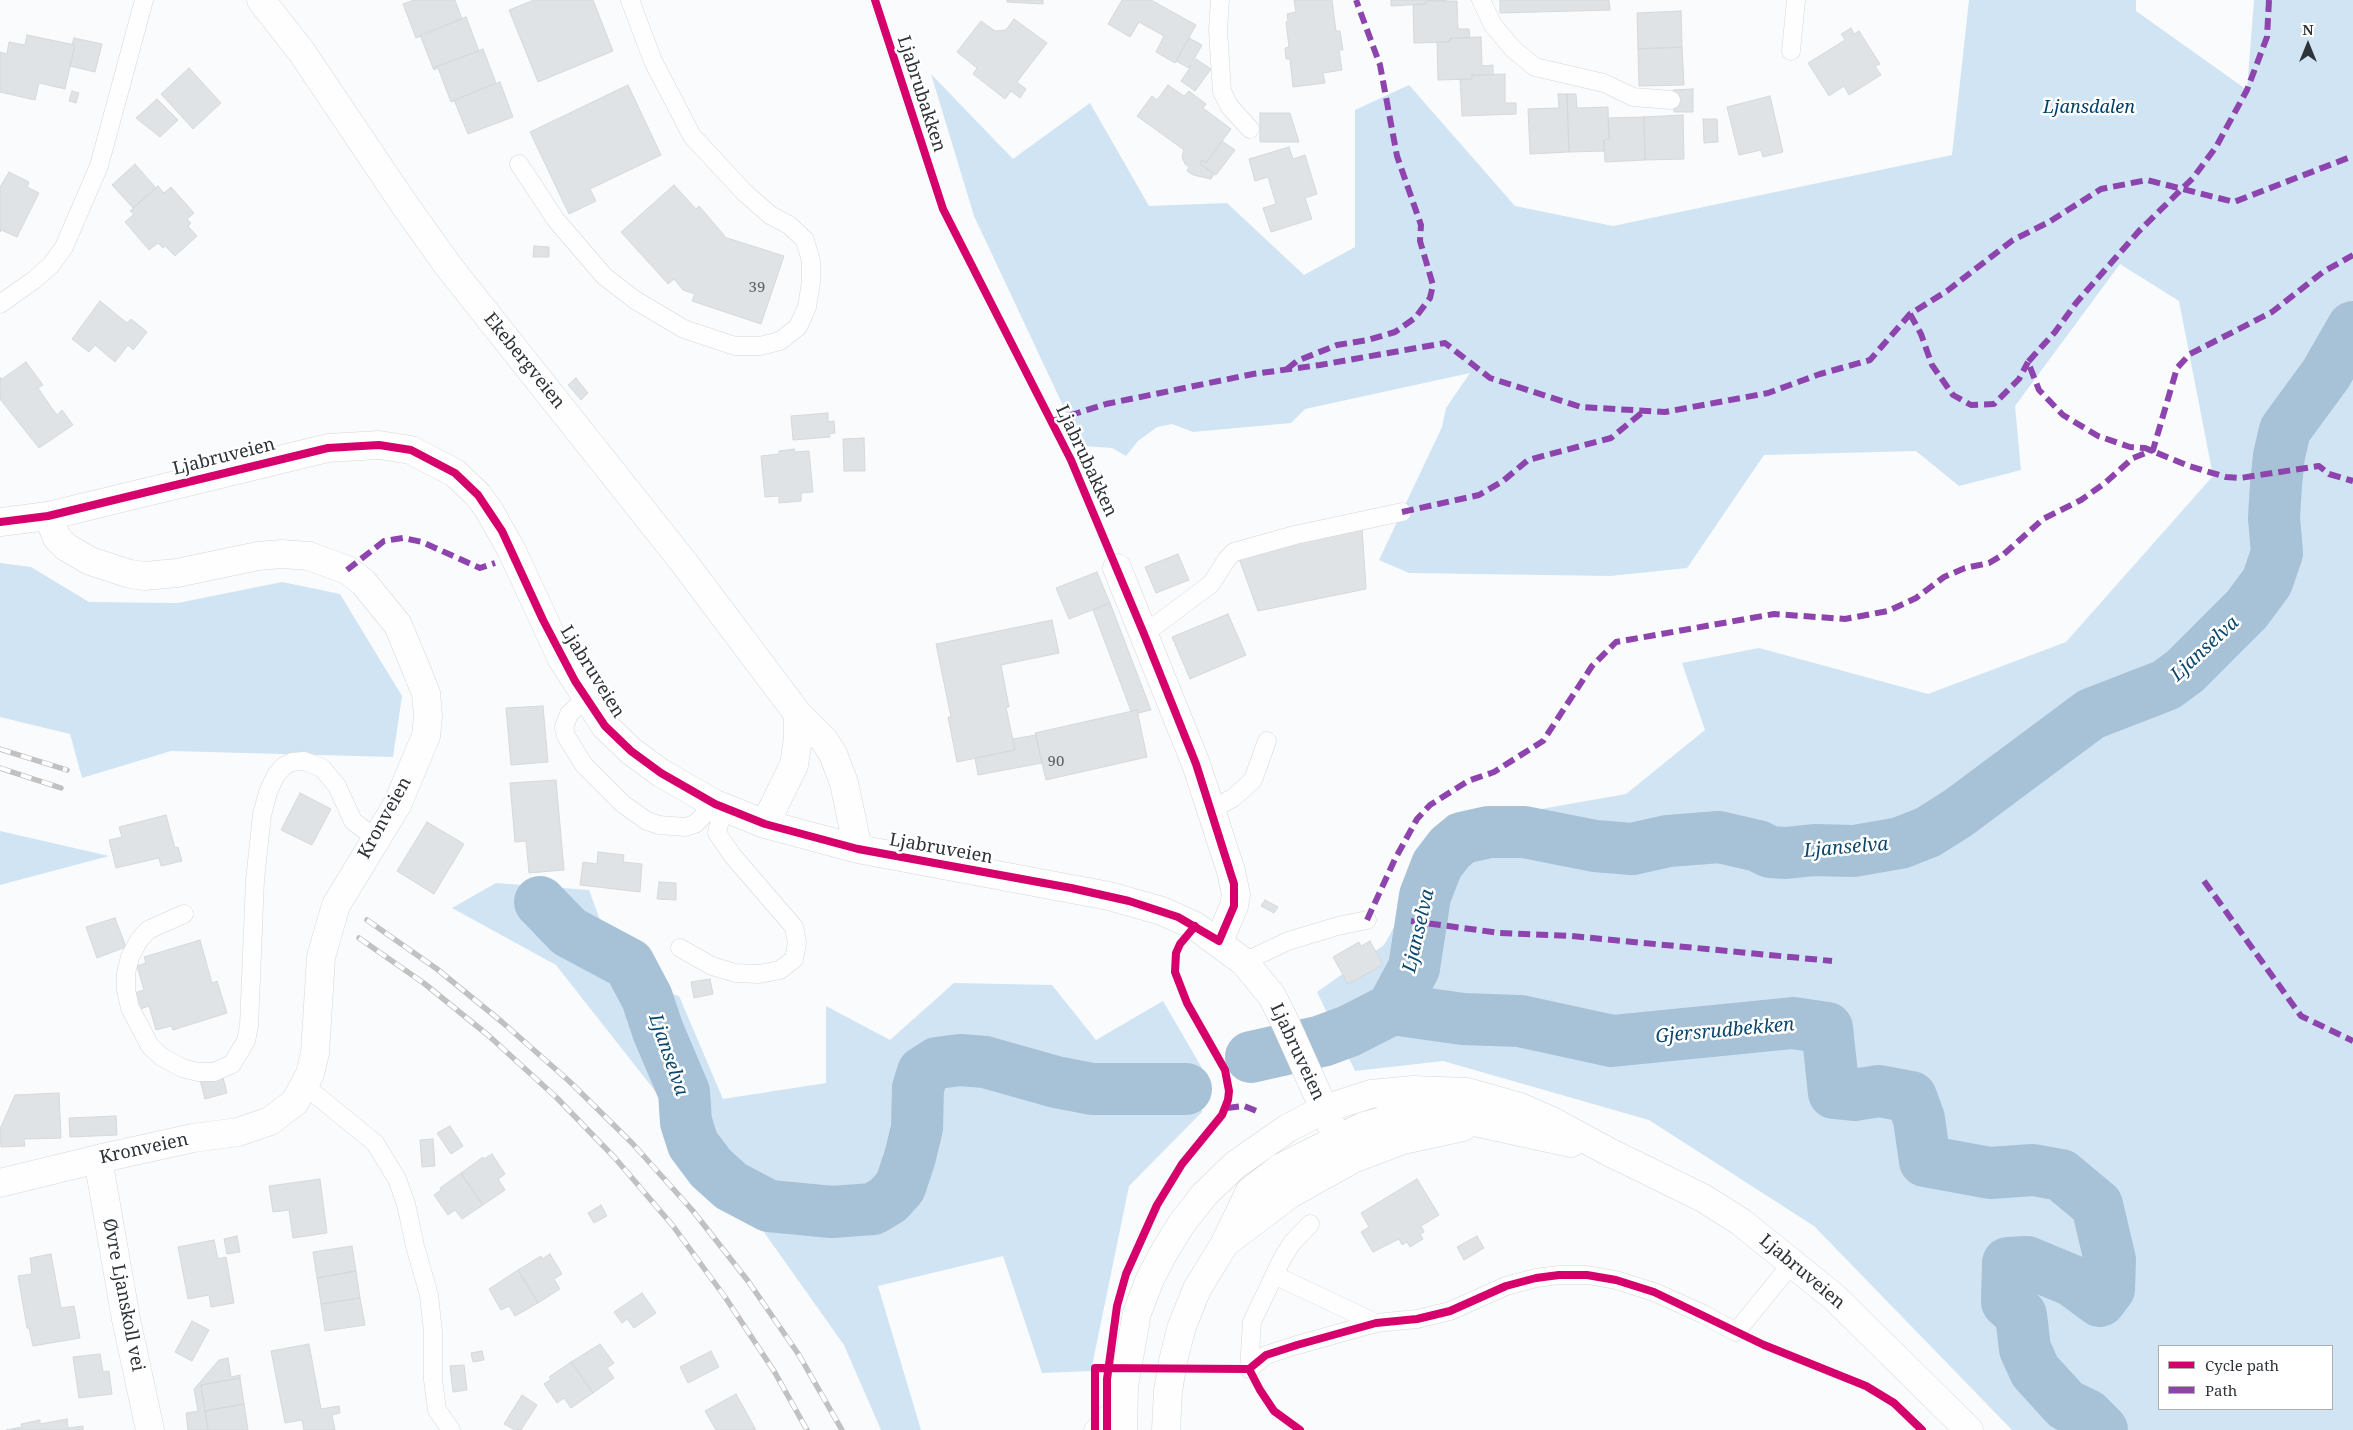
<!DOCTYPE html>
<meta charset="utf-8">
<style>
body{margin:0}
#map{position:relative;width:2353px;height:1430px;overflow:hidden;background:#f9fbfc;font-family:"Noto Serif",serif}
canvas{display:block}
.legend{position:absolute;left:2158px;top:1345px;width:175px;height:65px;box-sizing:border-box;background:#fff;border:1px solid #abadaf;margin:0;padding:6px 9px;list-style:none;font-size:15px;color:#2e3338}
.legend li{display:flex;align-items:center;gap:10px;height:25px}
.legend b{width:25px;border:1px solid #abadaf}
.north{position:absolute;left:2283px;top:20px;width:50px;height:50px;-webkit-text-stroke:4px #fff;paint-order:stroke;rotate:0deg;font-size:14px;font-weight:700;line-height:20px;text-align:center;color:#2e3338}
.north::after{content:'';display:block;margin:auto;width:18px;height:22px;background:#2e3338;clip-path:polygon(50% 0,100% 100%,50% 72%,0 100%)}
</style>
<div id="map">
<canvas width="2353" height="1430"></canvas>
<ul class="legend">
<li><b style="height:6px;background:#d6006c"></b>Cycle path</li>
<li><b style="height:6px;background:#8e44ad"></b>Path</li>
</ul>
<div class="north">N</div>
</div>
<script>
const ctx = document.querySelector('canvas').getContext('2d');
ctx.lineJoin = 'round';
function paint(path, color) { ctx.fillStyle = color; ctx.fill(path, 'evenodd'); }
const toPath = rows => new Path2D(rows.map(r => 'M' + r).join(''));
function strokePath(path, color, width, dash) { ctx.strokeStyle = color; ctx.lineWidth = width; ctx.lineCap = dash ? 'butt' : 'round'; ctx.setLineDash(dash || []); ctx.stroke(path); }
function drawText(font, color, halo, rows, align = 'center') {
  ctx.font = font + ' "Noto Serif",serif'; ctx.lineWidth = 5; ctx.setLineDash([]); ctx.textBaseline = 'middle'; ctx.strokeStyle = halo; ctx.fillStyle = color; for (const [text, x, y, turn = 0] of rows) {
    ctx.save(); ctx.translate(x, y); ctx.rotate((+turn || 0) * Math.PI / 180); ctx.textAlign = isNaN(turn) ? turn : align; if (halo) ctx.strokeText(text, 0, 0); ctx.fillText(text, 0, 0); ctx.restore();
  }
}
paint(toPath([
 [1969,0,2136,0,2136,11,2247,90,2254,0,2353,0,2353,1430,2012,1430,1814,1226,1649,1120,1443,1061,1355,1071,1317,992,1384,945,1451,825,1626,794,1705,730,1682,663,1759,648,1928,694,2066,642,2213,476,2179,301,2120,264,2015,406,2021,470,1959,486,1916,451,1764,455,1687,568,1610,576,1409,573,1379,560,1442,427,1446,408,1470,373,1305,409,1291,423,1193,432,1172,424,1157,427,1138,441,1126,456,1112,448,1082,446,974,216,931,74,1013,159,1090,103,1149,206,1227,203,1304,275,1355,247,1355,110,1409,85,1515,206,1613,226,1952,155],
 [2159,1346,2332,1346,2332,1409,2159,1409],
 [0,563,31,567,89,602,178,603,282,582,340,594,402,696,393,757,171,751,82,778,70,734,0,717],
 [0,831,109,856,0,885],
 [496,883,589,890,622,980,679,996,723,1099,826,1083,826,1006,890,1040,954,983,1052,985,1096,1040,1163,1001,1202,1068,1202,1112,1129,1186,1091,1371,1042,1373,1003,1256,878,1286,921,1430,881,1430,844,1345,744,1204,556,965,452,908]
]), '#d1e4f4');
strokePath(toPath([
 [540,902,569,932,629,964,647,998,658,1031,684,1092,686,1122,693,1144,711,1168,731,1186,769,1206,832,1212,873,1209,888,1200,900,1187,910,1157,917,1128,918,1088,923,1072,937,1063,960,1060,985,1062,1056,1082,1092,1089,1186,1089],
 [1392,1009,1463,1019,1520,1021,1612,1041,1793,1023,1827,1028,1834,1093,1854,1095,1879,1091,1911,1097,1919,1119,1925,1161,1990,1173,2033,1170,2061,1175,2097,1205,2110,1260,2109,1289,2100,1301,2073,1281,2027,1262,2008,1263,2007,1302,2021,1315,2025,1349,2035,1371,2066,1405,2087,1415,2102,1430],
 [1251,1057,1322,1041,1349,1031,1392,1009,1414,968,1425,896,1437,865,1450,848,1462,838,1489,832,1524,832,1595,846,1632,849,1668,841,1719,837,1758,846,1770,852,1786,853,1814,850,1854,851,1900,843,1928,832,1958,813,2091,714,2166,685,2185,671,2247,609,2267,582,2277,553,2274,518,2276,484,2279,456,2285,430,2326,374,2353,327]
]), '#a7c1d6', 52);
const building = toPath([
 [414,0,455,0,462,19,416,38,403,4,414,0],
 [534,0,593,0,613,51,538,82,509,10,534,0],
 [1007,0,1043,0,1043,4,1007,2,1007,0],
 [1122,0,1151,0,1196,25,1175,63,1156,52,1164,36,1139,22,1130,37,1108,24,1122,0],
 [1294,0,1332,0,1336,31,1340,31,1343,50,1339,50,1342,70,1323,73,1325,83,1293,87,1290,59,1286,59,1285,48,1289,47,1286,22,1288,21,1287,14,1296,12,1294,0],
 [1391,0,1446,0,1446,1,1426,1,1426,4,1391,6,1391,0],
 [1500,0,1609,0,1610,10,1500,13,1500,0],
 [1426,1,1457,1,1458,29,1469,29,1470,38,1450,38,1450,42,1414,43,1413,5,1426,4,1426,1],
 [1681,11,1682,47,1638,49,1637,13,1681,11],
 [466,17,479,51,433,68,420,35,466,17],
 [1014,19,1047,43,1017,82,1026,89,1020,98,1011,91,1005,99,973,74,977,68,957,52,981,21,995,31,1006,30,1014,19],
 [1851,28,1854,34,1859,31,1880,64,1875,66,1881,75,1849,95,1844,86,1829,96,1808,63,1845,40,1841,34,1851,28],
 [27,35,75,45,65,89,39,83,35,100,0,92,0,52,7,54,9,42,25,45,27,35],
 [1481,37,1482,66,1493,65,1493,75,1472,75,1472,79,1438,80,1437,42,1450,42,1450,38,1481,37],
 [74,38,102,44,95,72,70,66,75,45,72,45,74,38],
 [1189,38,1202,45,1189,68,1176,61,1189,38],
 [1682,47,1684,85,1639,86,1638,49,1682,47],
 [483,49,496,83,451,102,438,68,434,70,433,68,483,49],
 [1196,59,1211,69,1195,91,1181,81,1196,59],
 [189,68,221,103,193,129,161,94,189,68],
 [1505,74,1505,103,1516,103,1516,114,1462,116,1460,79,1472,79,1472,75,1505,74],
 [500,82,513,117,468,134,454,100,500,82],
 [628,85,661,155,590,189,596,201,569,214,530,132,628,85],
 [1168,85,1184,96,1189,91,1206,104,1203,108,1231,129,1206,163,1202,160,1200,164,1214,174,1211,179,1193,175,1187,171,1189,167,1185,164,1182,157,1184,150,1137,116,1152,96,1157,100,1168,85],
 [1693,89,1693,112,1674,112,1673,90,1693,89],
 [72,91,79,93,76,103,69,101,72,91],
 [1558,94,1567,94,1569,152,1530,154,1528,109,1559,108,1558,94],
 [1567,94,1576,94,1577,108,1608,107,1609,139,1604,140,1604,151,1569,152,1567,94],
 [1770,96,1783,152,1763,157,1761,150,1739,155,1727,107,1770,96],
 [157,99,178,120,160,137,136,118,157,99],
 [1260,113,1290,113,1299,142,1260,142,1260,113],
 [1683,115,1684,159,1645,160,1644,117,1683,115],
 [1644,117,1645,160,1605,162,1604,140,1609,139,1608,118,1644,117],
 [1703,119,1717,119,1718,142,1704,143,1703,119],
 [1222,141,1235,150,1216,175,1200,164,1202,160,1206,163,1222,141],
 [1289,147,1293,159,1305,155,1317,194,1305,198,1312,219,1271,232,1263,208,1276,204,1268,177,1255,181,1249,159,1289,147],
 [135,164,156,188,133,208,112,185,135,164],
 [9,172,29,182,27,187,39,193,17,237,1,230,0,232,0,187,9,172],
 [674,185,696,209,699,206,724,235,724,237,784,256,761,324,692,301,695,294,683,290,674,279,668,284,621,232,674,185],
 [158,186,164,193,171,187,194,213,187,219,191,223,188,226,197,236,175,256,165,246,163,248,158,243,149,250,125,222,134,214,130,211,158,186],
 [534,246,549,247,549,257,533,257,534,246],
 [100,301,127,323,131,319,147,332,133,350,128,345,115,362,95,345,89,352,72,339,100,301],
 [26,362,43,385,38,388,51,407,57,415,62,410,73,425,39,448,0,399,0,377,2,379,26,362],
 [576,378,588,393,581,400,568,385,576,378],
 [828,413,828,422,834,421,835,433,829,434,830,437,793,440,791,416,828,413],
 [864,438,865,471,844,471,843,439,864,438],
 [794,449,795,452,809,451,813,492,801,493,801,501,779,503,779,496,765,497,761,456,779,454,779,451,794,449],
 [1362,527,1366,589,1258,611,1237,553,1362,527],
 [1178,554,1189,580,1156,593,1145,567,1178,554],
 [1097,572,1110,603,1069,619,1056,588,1097,572],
 [1110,603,1151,710,1138,713,1137,710,1131,711,1093,610,1110,603],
 [1228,614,1246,655,1190,679,1172,637,1228,614],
 [1052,620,1059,653,1001,665,1009,707,1006,707,1015,750,957,762,948,717,951,717,936,644,1052,620],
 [543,706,548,762,511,765,506,708,543,706],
 [1137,710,1147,757,1046,780,1035,733,1137,710],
 [1036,735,1042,763,978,775,975,758,1015,750,1013,739,1036,735],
 [556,780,564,870,529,873,526,841,515,842,510,783,556,780],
 [300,793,331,809,312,845,281,830,300,793],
 [166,815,175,848,178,847,182,861,161,866,159,858,116,868,109,840,122,837,119,827,166,815],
 [427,822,464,844,434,894,397,871,427,822],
 [598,852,624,855,623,862,642,864,640,892,580,885,583,862,597,864,598,852],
 [659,882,676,883,676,900,657,899,659,882],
 [1265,900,1278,907,1274,913,1261,906,1265,900],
 [115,918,126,947,97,958,86,927,115,918],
 [200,940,212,983,217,981,227,1013,173,1030,171,1026,156,1030,149,1006,137,1010,131,994,144,990,137,966,146,963,144,957,200,940],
 [1370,941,1383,965,1348,984,1333,957,1359,942,1361,946,1370,941],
 [710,979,713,994,694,998,691,982,710,979],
 [222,1074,227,1093,205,1099,200,1080,222,1074],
 [59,1093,61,1138,24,1139,25,1146,1,1147,0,1129,15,1095,59,1093],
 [116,1116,117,1135,70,1137,69,1118,116,1116],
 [450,1126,463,1146,451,1154,437,1133,450,1126],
 [433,1139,435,1166,422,1167,420,1140,433,1139],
 [492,1154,505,1174,498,1179,505,1190,483,1205,461,1173,483,1157,484,1159,492,1154],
 [461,1173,483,1205,462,1219,455,1210,448,1215,434,1195,441,1190,440,1188,461,1173],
 [320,1179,327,1233,293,1238,289,1210,273,1212,269,1186,320,1179],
 [1417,1179,1439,1215,1421,1226,1424,1232,1420,1234,1423,1239,1410,1247,1407,1242,1402,1245,1399,1239,1373,1252,1361,1232,1369,1227,1361,1213,1417,1179],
 [601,1205,607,1216,594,1223,588,1213,601,1205],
 [237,1236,240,1252,227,1254,224,1239,237,1236],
 [1477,1236,1484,1248,1464,1260,1457,1247,1477,1236],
 [214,1240,218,1259,226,1257,234,1303,211,1307,209,1295,188,1299,178,1247,214,1240],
 [352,1246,356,1271,317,1278,313,1252,352,1246],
 [51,1254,61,1308,74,1306,80,1338,33,1346,29,1328,27,1328,18,1276,32,1274,30,1258,51,1254],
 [550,1254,562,1274,554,1279,560,1289,538,1303,518,1270,541,1256,542,1259,550,1254],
 [518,1270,538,1303,515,1316,509,1306,501,1310,489,1289,518,1270],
 [356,1271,360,1298,321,1304,317,1278,356,1271],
 [642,1293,656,1313,634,1328,627,1319,622,1323,614,1312,642,1293],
 [360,1298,365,1325,325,1331,321,1304,360,1298],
 [192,1321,209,1330,192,1361,175,1352,192,1321],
 [309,1344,321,1409,339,1406,340,1413,332,1415,335,1430,304,1430,302,1420,285,1423,271,1351,309,1344],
 [600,1344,614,1363,607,1368,614,1378,593,1393,571,1362,600,1344],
 [482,1351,484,1360,473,1362,471,1353,482,1351],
 [711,1351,719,1367,688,1383,680,1367,711,1351],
 [100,1354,103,1372,109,1371,112,1394,79,1398,73,1357,100,1354],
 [228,1358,231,1377,240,1375,240,1378,201,1385,208,1430,188,1430,186,1413,198,1411,194,1389,219,1360,228,1358],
 [571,1362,593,1393,571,1408,564,1398,557,1403,544,1384,551,1379,549,1377,571,1362],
 [464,1365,467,1390,453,1392,450,1366,464,1365],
 [240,1378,244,1404,205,1411,201,1385,240,1378],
 [736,1394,756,1430,716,1430,705,1411,736,1394],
 [522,1395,537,1405,521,1430,515,1430,504,1424,522,1395],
 [244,1404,248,1430,208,1430,205,1411,244,1404],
 [67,1419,68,1428,83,1426,83,1430,6,1430,22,1427,21,1424,40,1420,40,1424,67,1419]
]);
paint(building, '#dfe3e6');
strokePath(building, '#d5d9dc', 1);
const service = toPath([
 [1220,0,1218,30,1222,92,1230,107,1250,129],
 [1481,0,1493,25,1513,49,1535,67,1604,83,1633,97,1671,100],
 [1791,51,1796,0],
 [519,164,556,220,604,276,635,300,684,329,735,346,760,346,780,341,798,327,807,307,811,282,811,261,805,240,789,225,770,215,745,193,692,136,653,61,630,0],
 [0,304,34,280,51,265,64,247,99,166,144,0],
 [1144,634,1211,584,1227,559,1234,552,1295,535,1402,512],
 [586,698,569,714,564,727,566,736,584,765,623,804,647,821,659,825,685,827,695,824,715,804],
 [1212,809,1233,798,1253,780,1267,741],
 [184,914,148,930,139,940,130,957,126,973,126,990,130,1008,150,1046,162,1057,182,1068,198,1072,214,1072,232,1064,246,1041,249,1026,255,880,262,815,268,792,276,775,284,766,292,762,304,761,322,768,337,786,353,821,376,839],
 [680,948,712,966,735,973,759,974,780,970,794,959,797,943,794,927,732,855,717,833,723,808],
 [1244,962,1288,941,1338,926,1367,920],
 [305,1086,375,1143,397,1179,406,1204,415,1246,429,1295,433,1332,433,1380,437,1410,451,1430],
 [1274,1275,1376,1323],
 [1249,1369,1266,1355,1297,1345,1376,1323,1417,1319,1450,1311,1506,1286,1536,1278,1559,1275,1587,1275,1616,1280,1654,1292,1703,1314,1736,1332,1793,1262],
 [1249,1369,1252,1322,1282,1259,1292,1243,1310,1224],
 [1093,1430,1107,1414,1123,1411]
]);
const minor = toPath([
 [1117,568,1196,764,1231,871,1236,895,1234,906,1219,941],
 [98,1159,126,1319,150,1430],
 [0,1183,98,1159,193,1138,238,1132,270,1121,295,1102,310,1074,315,1053,321,957,336,905,397,805,426,736,428,716,426,693,398,625,363,582,347,570,309,556,282,554,258,556,177,573,145,576,130,574,90,561,66,547,57,538,48,516]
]);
const tertiary = toPath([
 [0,522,48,516,328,448,379,445,411,450,455,473,478,495,489,510,512,551,562,659,605,726,631,751,661,773,715,804,765,824]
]);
const secondary = toPath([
 [261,0,301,51,404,204,449,267,685,564,798,714,824,740,833,754,844,783,858,849],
 [798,714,798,738,794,765,765,824,858,849,1109,896,1162,911,1195,926,1244,962,1272,996,1286,1024,1337,1138]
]);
const primary = toPath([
 [1228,1241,1290,1194,1353,1159,1403,1140,1463,1127],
 [1123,1430,1124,1386,1137,1313,1150,1279,1163,1254,1182,1223,1204,1195,1235,1165,1288,1128,1324,1109,1371,1094,1413,1090,1467,1092,1520,1107,1552,1121,1609,1152,1703,1198,1741,1222,1834,1297,1969,1430],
 [1166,1430,1168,1391,1173,1361,1182,1326,1197,1289,1225,1243,1250,1191,1280,1168,1364,1126,1386,1120,1418,1116,1435,1115,1479,1123,1571,1143]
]);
strokePath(service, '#d4d8db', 19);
strokePath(minor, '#d4d8db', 29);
strokePath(tertiary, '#d4d8db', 29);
strokePath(secondary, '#d4d8db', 29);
strokePath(primary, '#d4d8db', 29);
strokePath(service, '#fefeff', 18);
strokePath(minor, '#fefeff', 28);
strokePath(tertiary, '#fefeff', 28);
strokePath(secondary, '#fefeff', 28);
strokePath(primary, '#fefeff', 28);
const rail = toPath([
 [0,749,67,770],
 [0,768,61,788],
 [367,920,437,969,502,1022,569,1081,632,1143,693,1211,748,1281,799,1355,842,1430],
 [359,938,425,984,489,1036,557,1098,615,1158,673,1226,725,1297,774,1371,807,1430]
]);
strokePath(rail, '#c1c1c2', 5.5);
strokePath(rail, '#fff', 4, [11]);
strokePath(toPath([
 [2269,0,2267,37,2247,90,2216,147,2193,178,2139,231,2076,303,2055,332,2028,362,2039,390,2063,415,2098,436,2130,447,2145,448,2189,466,2226,477,2240,478,2319,466,2329,474,2353,481],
 [1910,314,1921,334,1932,365,1953,395,1971,405,1994,404,2019,379,2028,362],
 [1287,369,1297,361,1337,345,1368,340,1395,332,1415,318,1430,298,1433,285,1420,241,1421,225,1397,156,1380,65,1356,0],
 [1052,421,1106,404,1253,374,1320,365,1445,343,1490,378,1581,407,1665,412,1768,393,1820,374,1870,360,1910,314,1947,291,2013,240,2049,222,2101,189,2147,180,2234,202,2353,156],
 [1402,512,1479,495,1503,481,1528,460,1611,438,1644,411],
 [347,570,384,541,403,538,422,542,480,568,495,563],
 [2204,881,2301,1016,2353,1041],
 [1367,920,1395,859,1417,819,1430,805,1468,781,1494,772,1543,741,1592,666,1616,642,1774,614,1845,619,1888,611,1916,598,1944,577,1965,568,1989,563,2004,554,2043,519,2081,500,2105,483,2133,458,2153,450,2177,368,2190,354,2272,312,2323,272,2353,255],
 [1411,921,1500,933,1571,936,1832,961],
 [1227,1108,1244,1106,1259,1112]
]), '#8e44ad', 6, [12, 6]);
strokePath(toPath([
 [0,522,48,516,328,448,379,445,411,450,455,473,478,495,502,531,543,620,575,681,605,726,631,751,661,773,715,804,765,824,858,849,1071,888,1129,901,1178,917,1219,941,1234,906,1234,884,1196,764,1144,634,1071,460,943,209,875,0],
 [1249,1369,1260,1390,1274,1411,1300,1430],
 [1095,1430,1095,1368,1249,1369,1266,1355,1297,1345,1376,1323,1417,1319,1450,1311,1506,1286,1536,1278,1559,1275,1587,1275,1616,1280,1654,1292,1764,1345,1866,1386,1894,1403,1922,1430],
 [1107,1430,1107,1379,1117,1306,1126,1274,1157,1205,1182,1164,1222,1115,1228,1100,1229,1091,1225,1070,1187,1003,1175,972,1176,953,1180,944,1195,926]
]), '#d6006c', 8);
drawText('15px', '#5b6064', null, [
 ["39",757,288],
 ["90",1056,762]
]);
drawText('18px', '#2e3338', '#fff', [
 ["Ljabrubakken",921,94,72],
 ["Ekebergveien",524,361,51],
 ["Ljabruveien",224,457,-14],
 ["Ljabrubakken",1086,461,65],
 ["Ljabruveien",592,672,58],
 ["Kronveien",385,818,-61],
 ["Ljabruveien",941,849,10],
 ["Ljabruveien",1297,1052,65],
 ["Kronveien",144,1149,-12],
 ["Ljabruveien",1802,1272,40],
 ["Øvre Ljanskoll vei",123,1295,79]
]);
drawText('italic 18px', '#004067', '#fff', [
 ["Ljansdalen",2089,108]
]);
drawText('italic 19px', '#0b486f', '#fff', [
 ["Ljanselva",2205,649,-43],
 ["Ljanselva",1846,848,-5],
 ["Ljanselva",1419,931,-77],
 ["Gjersrudbekken",1725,1031,-5],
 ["Ljanselva",668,1055,71]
]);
</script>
